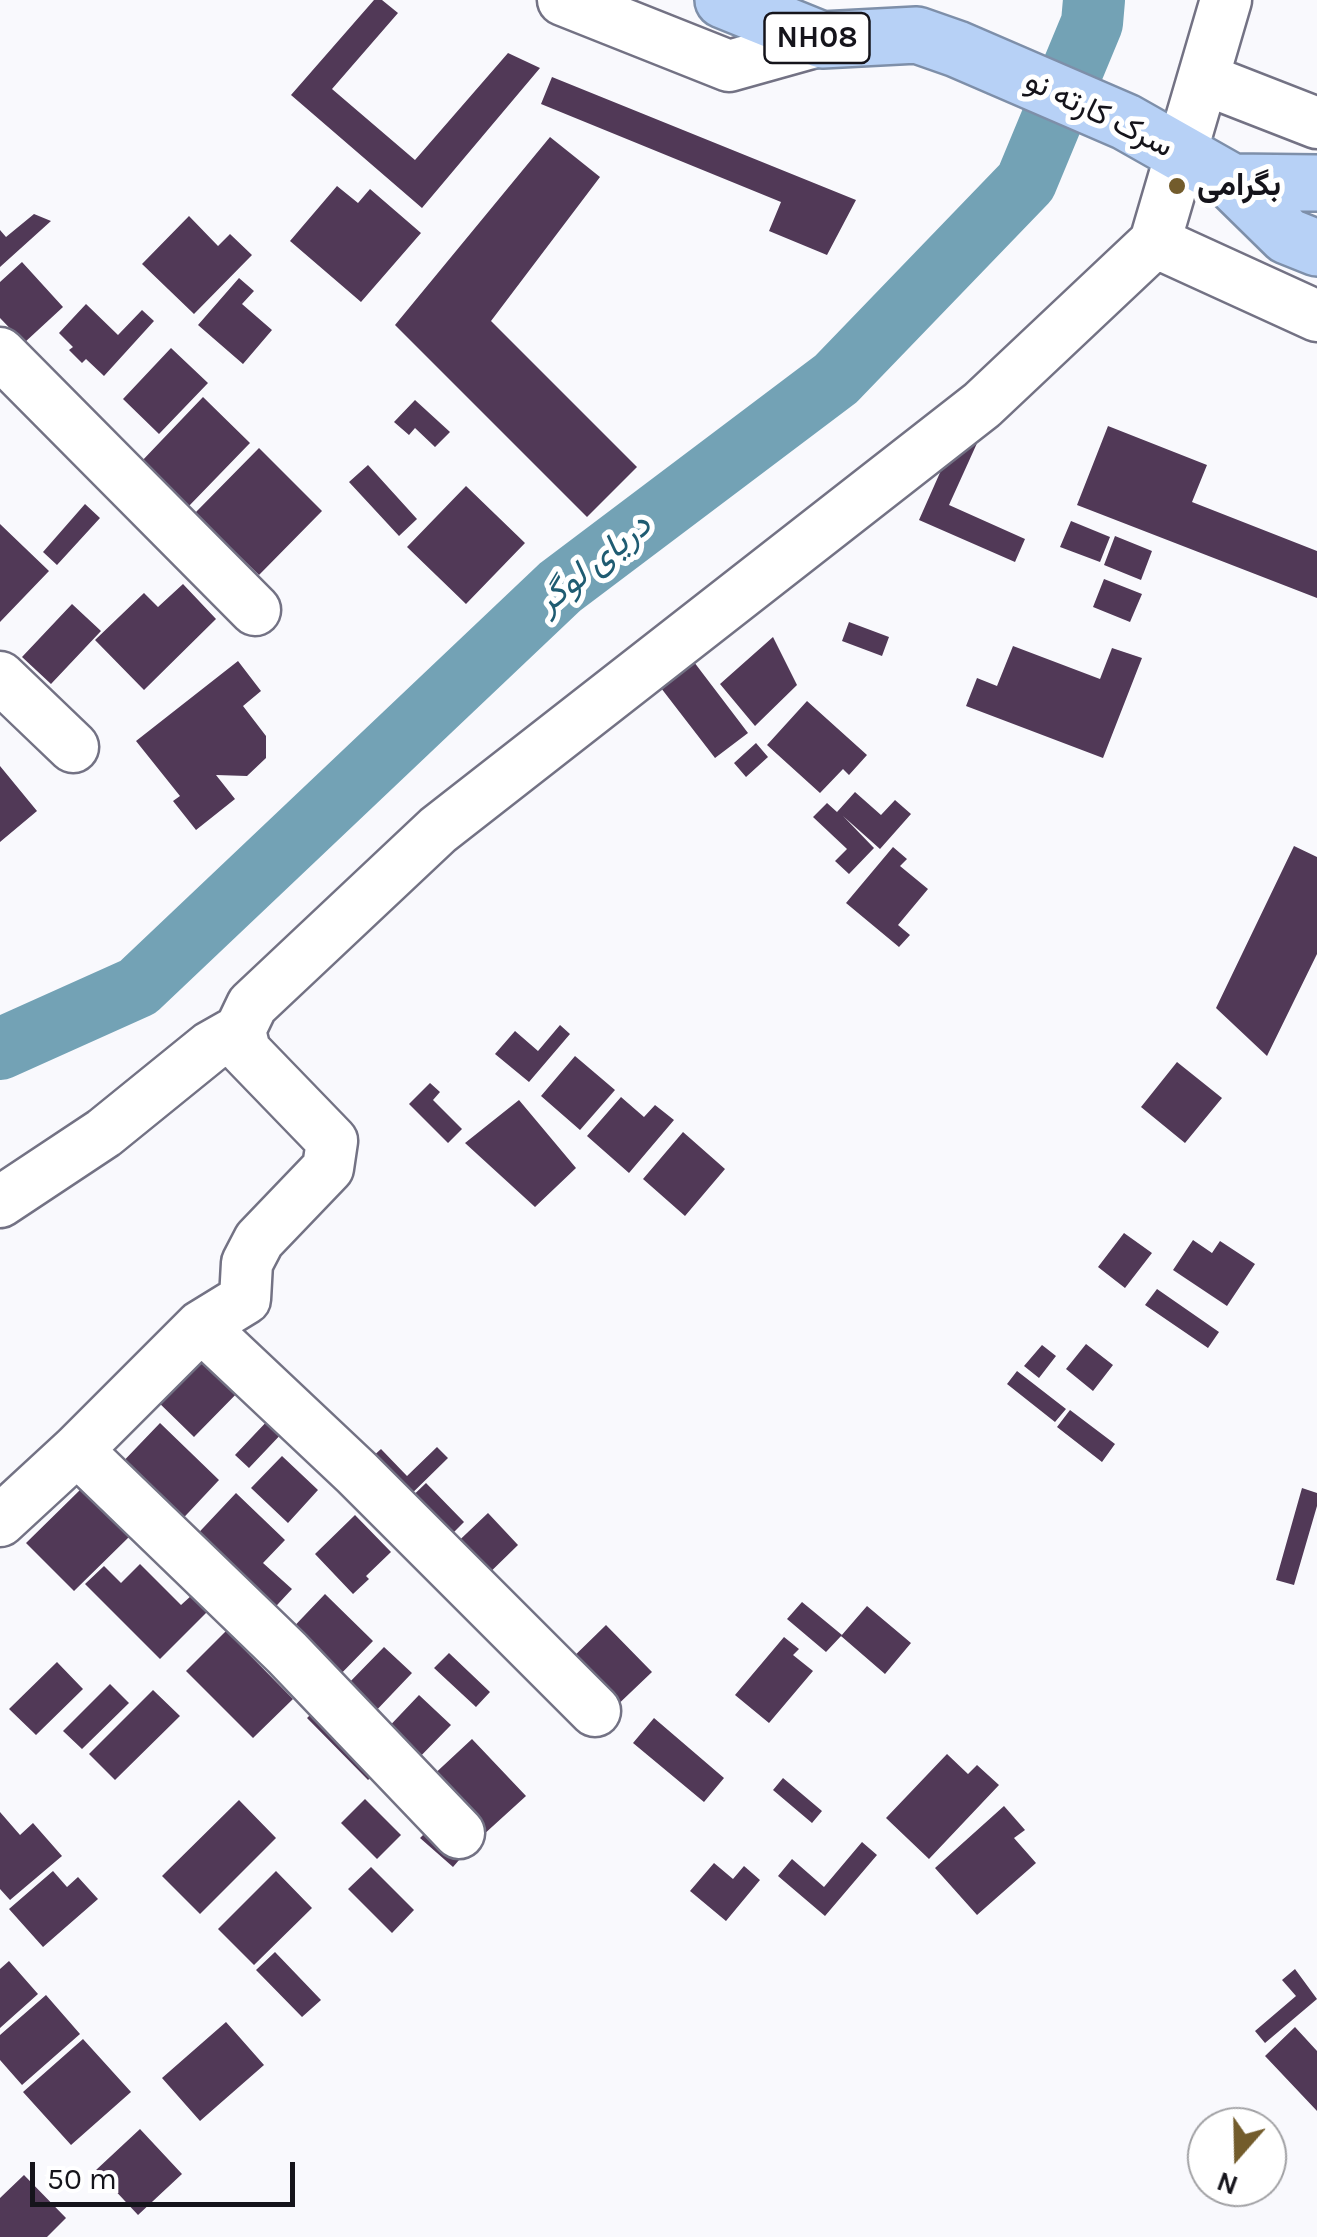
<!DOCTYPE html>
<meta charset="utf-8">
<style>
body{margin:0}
#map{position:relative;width:1317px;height:2237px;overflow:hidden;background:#f9f9fd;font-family:Karla,sans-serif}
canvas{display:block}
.north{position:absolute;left:1187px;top:2107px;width:100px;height:100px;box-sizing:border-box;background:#fff;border:2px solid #a1a1a4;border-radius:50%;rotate:200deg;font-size:28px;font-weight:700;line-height:40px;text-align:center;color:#15141b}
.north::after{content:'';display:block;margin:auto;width:35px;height:45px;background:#735c2c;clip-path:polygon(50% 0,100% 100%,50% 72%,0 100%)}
.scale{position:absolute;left:30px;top:2162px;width:265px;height:45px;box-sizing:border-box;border:5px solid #15141b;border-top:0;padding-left:12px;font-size:30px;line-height:35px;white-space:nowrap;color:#15141b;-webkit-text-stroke:8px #fff;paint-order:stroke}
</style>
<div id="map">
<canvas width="1317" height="2237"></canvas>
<div class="north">N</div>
<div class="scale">50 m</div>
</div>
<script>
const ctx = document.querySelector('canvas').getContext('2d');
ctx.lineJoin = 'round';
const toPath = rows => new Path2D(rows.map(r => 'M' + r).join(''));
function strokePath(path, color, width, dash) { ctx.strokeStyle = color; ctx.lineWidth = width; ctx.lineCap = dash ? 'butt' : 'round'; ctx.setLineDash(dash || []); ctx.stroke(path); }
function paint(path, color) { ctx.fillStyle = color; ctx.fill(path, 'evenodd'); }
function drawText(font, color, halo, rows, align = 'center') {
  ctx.font = font + ' Karla,Vazirmatn,sans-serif'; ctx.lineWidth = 10; ctx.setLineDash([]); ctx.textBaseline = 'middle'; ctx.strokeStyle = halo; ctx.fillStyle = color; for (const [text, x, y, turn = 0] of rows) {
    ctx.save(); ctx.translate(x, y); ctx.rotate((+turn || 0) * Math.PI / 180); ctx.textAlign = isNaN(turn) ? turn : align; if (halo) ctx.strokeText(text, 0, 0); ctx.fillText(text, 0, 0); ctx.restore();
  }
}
strokePath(toPath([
 [0,1049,138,987,560,587,836,379,1026,182,1092,23,1094,0]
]), '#73a2b5', 62);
paint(toPath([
 [374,0,382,0,398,13,332,89,415,160,508,53,540,68,422,208,291,95],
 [552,77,856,200,827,255,769,231,781,202,541,104],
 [550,137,600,177,491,321,637,467,587,517,395,325],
 [337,186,358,203,370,189,421,233,361,302,290,241],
 [34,214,51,221,0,267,0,230,6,237],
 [189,216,218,246,230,234,252,255,194,314,142,264],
 [22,262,63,307,24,343,0,318,0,282],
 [239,278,254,291,242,304,272,330,243,364,198,325],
 [86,304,118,335,142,310,154,321,104,376,86,359,82,363,69,350,73,347,59,333],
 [171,348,208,383,159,434,123,399],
 [203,397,250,443,187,508,140,463],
 [415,400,450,432,435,447,415,428,409,435,394,422],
 [1108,426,1207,465,1192,502,1317,551,1317,598,1077,505],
 [958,432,978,441,949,505,1025,539,1015,562,919,520],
 [259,448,322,511,259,575,195,513],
 [368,465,417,519,399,536,349,482],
 [466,486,525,543,466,604,407,547],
 [85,504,100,518,57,565,43,552],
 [1071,521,1110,537,1100,562,1060,547],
 [0,524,49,571,0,622],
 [1115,536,1152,551,1141,580,1104,565],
 [1104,579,1142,594,1130,622,1093,607],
 [183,584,216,619,144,690,95,640,144,593,158,607],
 [72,604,101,631,51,684,22,657],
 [849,622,889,637,882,656,842,641],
 [773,637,797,685,755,726,720,684],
 [1013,646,1100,679,1112,648,1142,658,1103,758,966,706,977,678,997,686],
 [238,661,261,691,243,706,266,736,266,758,247,776,216,775,235,799,196,830,173,801,180,796,136,741],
 [694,662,748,733,715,758,661,688],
 [807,701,867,755,849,775,843,769,820,793,767,745],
 [756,743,768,757,746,777,734,763],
 [0,766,37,811,0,842],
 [855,792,881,815,895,800,911,814,880,849,843,816,874,848,849,874,835,861,847,849,813,817,827,803,837,812],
 [1294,846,1317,857,1317,954,1267,1056,1216,1008],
 [893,847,907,859,900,866,928,889,898,925,910,935,899,947,846,903],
 [560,1025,570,1034,529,1082,495,1054,515,1031,538,1051],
 [575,1056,615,1090,580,1130,541,1096],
 [1177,1062,1222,1098,1185,1143,1141,1107],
 [430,1083,440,1092,433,1100,462,1129,448,1143,409,1104],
 [621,1097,644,1117,655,1105,674,1120,629,1173,587,1136],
 [519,1100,576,1168,535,1207,465,1143],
 [683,1132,725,1169,685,1216,643,1179],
 [1124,1233,1152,1253,1125,1288,1098,1267],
 [1193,1240,1212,1253,1220,1241,1255,1264,1227,1306,1173,1270],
 [1157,1289,1219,1332,1208,1348,1145,1305],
 [207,1343,248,1382,194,1437,153,1397],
 [1086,1344,1113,1365,1093,1391,1066,1369],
 [1042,1345,1056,1356,1039,1378,1024,1366],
 [1017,1371,1066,1409,1055,1422,1007,1384],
 [1070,1410,1115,1444,1102,1462,1057,1427],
 [271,1417,285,1430,249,1468,235,1455],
 [160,1423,219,1480,174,1528,114,1471],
 [437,1447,448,1458,397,1508,359,1469,381,1449,407,1476],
 [282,1456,318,1490,288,1523,251,1488],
 [426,1483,464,1522,438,1548,400,1508],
 [82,1488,130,1536,74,1591,26,1543],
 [1302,1488,1317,1493,1317,1506,1294,1585,1276,1580],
 [236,1493,285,1540,263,1563,292,1589,265,1618,188,1544],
 [488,1513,518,1545,477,1585,446,1553],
 [355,1515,391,1552,366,1576,369,1579,353,1594,315,1554],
 [140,1564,181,1605,192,1595,208,1611,160,1659,85,1584,104,1566,121,1583],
 [325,1594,373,1641,331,1684,283,1638],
 [802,1602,842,1635,826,1652,787,1619],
 [867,1606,911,1643,885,1674,841,1636],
 [606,1625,652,1672,609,1713,564,1666],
 [226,1631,293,1699,253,1738,186,1671],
 [784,1637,799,1649,793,1655,813,1671,769,1723,735,1695],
 [384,1647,412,1673,371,1716,343,1689],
 [449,1653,490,1692,476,1707,434,1668],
 [57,1662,83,1689,36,1735,9,1709],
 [110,1684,129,1703,82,1749,63,1731],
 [153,1690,180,1716,115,1780,89,1754],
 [419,1695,451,1725,412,1765,381,1735],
 [322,1703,384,1765,368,1780,307,1718],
 [654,1718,724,1778,704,1802,633,1743],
 [472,1739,526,1796,482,1836,429,1779],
 [947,1754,968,1774,977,1765,999,1785,929,1859,886,1818],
 [783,1778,822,1811,812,1823,773,1790],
 [365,1799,401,1835,377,1859,341,1823],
 [239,1800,276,1838,200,1914,162,1876],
 [1004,1806,1025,1830,1014,1838,1036,1863,977,1915,935,1868],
 [0,1812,20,1835,33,1823,62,1856,10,1900,0,1889],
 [434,1824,466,1852,453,1867,420,1838],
 [862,1842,877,1855,825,1916,778,1876,792,1859,824,1887],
 [714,1863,733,1879,744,1866,760,1880,726,1921,690,1891],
 [371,1867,414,1910,392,1933,348,1889],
 [53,1871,67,1887,78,1877,98,1899,43,1947,9,1909],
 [276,1871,312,1908,254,1965,218,1929],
 [275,1952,321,2000,302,2017,256,1970],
 [9,1961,38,1994,0,2028,0,1969],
 [1295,1969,1317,1999,1265,2043,1255,2031,1296,1996,1282,1980],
 [46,1995,80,2034,22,2085,0,2060,0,2035],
 [226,2022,264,2065,200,2121,162,2078],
 [1295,2027,1317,2051,1317,2111,1265,2056],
 [83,2039,131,2092,71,2145,23,2092],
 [140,2129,182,2174,138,2215,96,2170],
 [24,2175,66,2218,47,2237,0,2237,0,2198]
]), '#513957');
const minor = toPath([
 [563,0,729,66,822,40],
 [1204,79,1317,123],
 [1155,242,1317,316],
 [0,353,255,610],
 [0,677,73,747],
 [0,1202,104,1133,210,1047,240,1030,252,1005,438,830,982,405,1155,242,1226,0],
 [201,1326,357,1473,595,1711],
 [77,1450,287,1653,459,1833],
 [0,1521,77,1450,201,1326,245,1299,247,1263,259,1240,328,1168,332,1141,245,1051,240,1030]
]);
const highway = toPath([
 [723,0,822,40,917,35,957,49,1126,122,1232,182,1287,236,1317,248],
 [1232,182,1317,183]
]);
strokePath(minor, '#737284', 55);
strokePath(highway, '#7e8fa9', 60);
strokePath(minor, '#fff', 50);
strokePath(highway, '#b7d1f6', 55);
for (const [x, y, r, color] of [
 [1177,186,10,"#735c2c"]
]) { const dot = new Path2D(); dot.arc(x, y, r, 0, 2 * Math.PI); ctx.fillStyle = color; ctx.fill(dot); strokePath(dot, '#fff', 4); }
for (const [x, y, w] of [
 [817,38,105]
]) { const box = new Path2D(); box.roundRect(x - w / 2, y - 25, w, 50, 8); ctx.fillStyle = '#fff'; ctx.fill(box); strokePath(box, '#15141b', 2.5); }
drawText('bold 30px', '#15141b', null, [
 ["NH08",817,38]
]);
drawText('32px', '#15141b', '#fff', [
 ["سرک کارته نو",1099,114,26]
]);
drawText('bold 32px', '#15141b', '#fff', [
 ["بگرامی",1197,186]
], 'left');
drawText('italic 35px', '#1f5c72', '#fff', [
 ["دریای لوگر",594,564,-39]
]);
</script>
